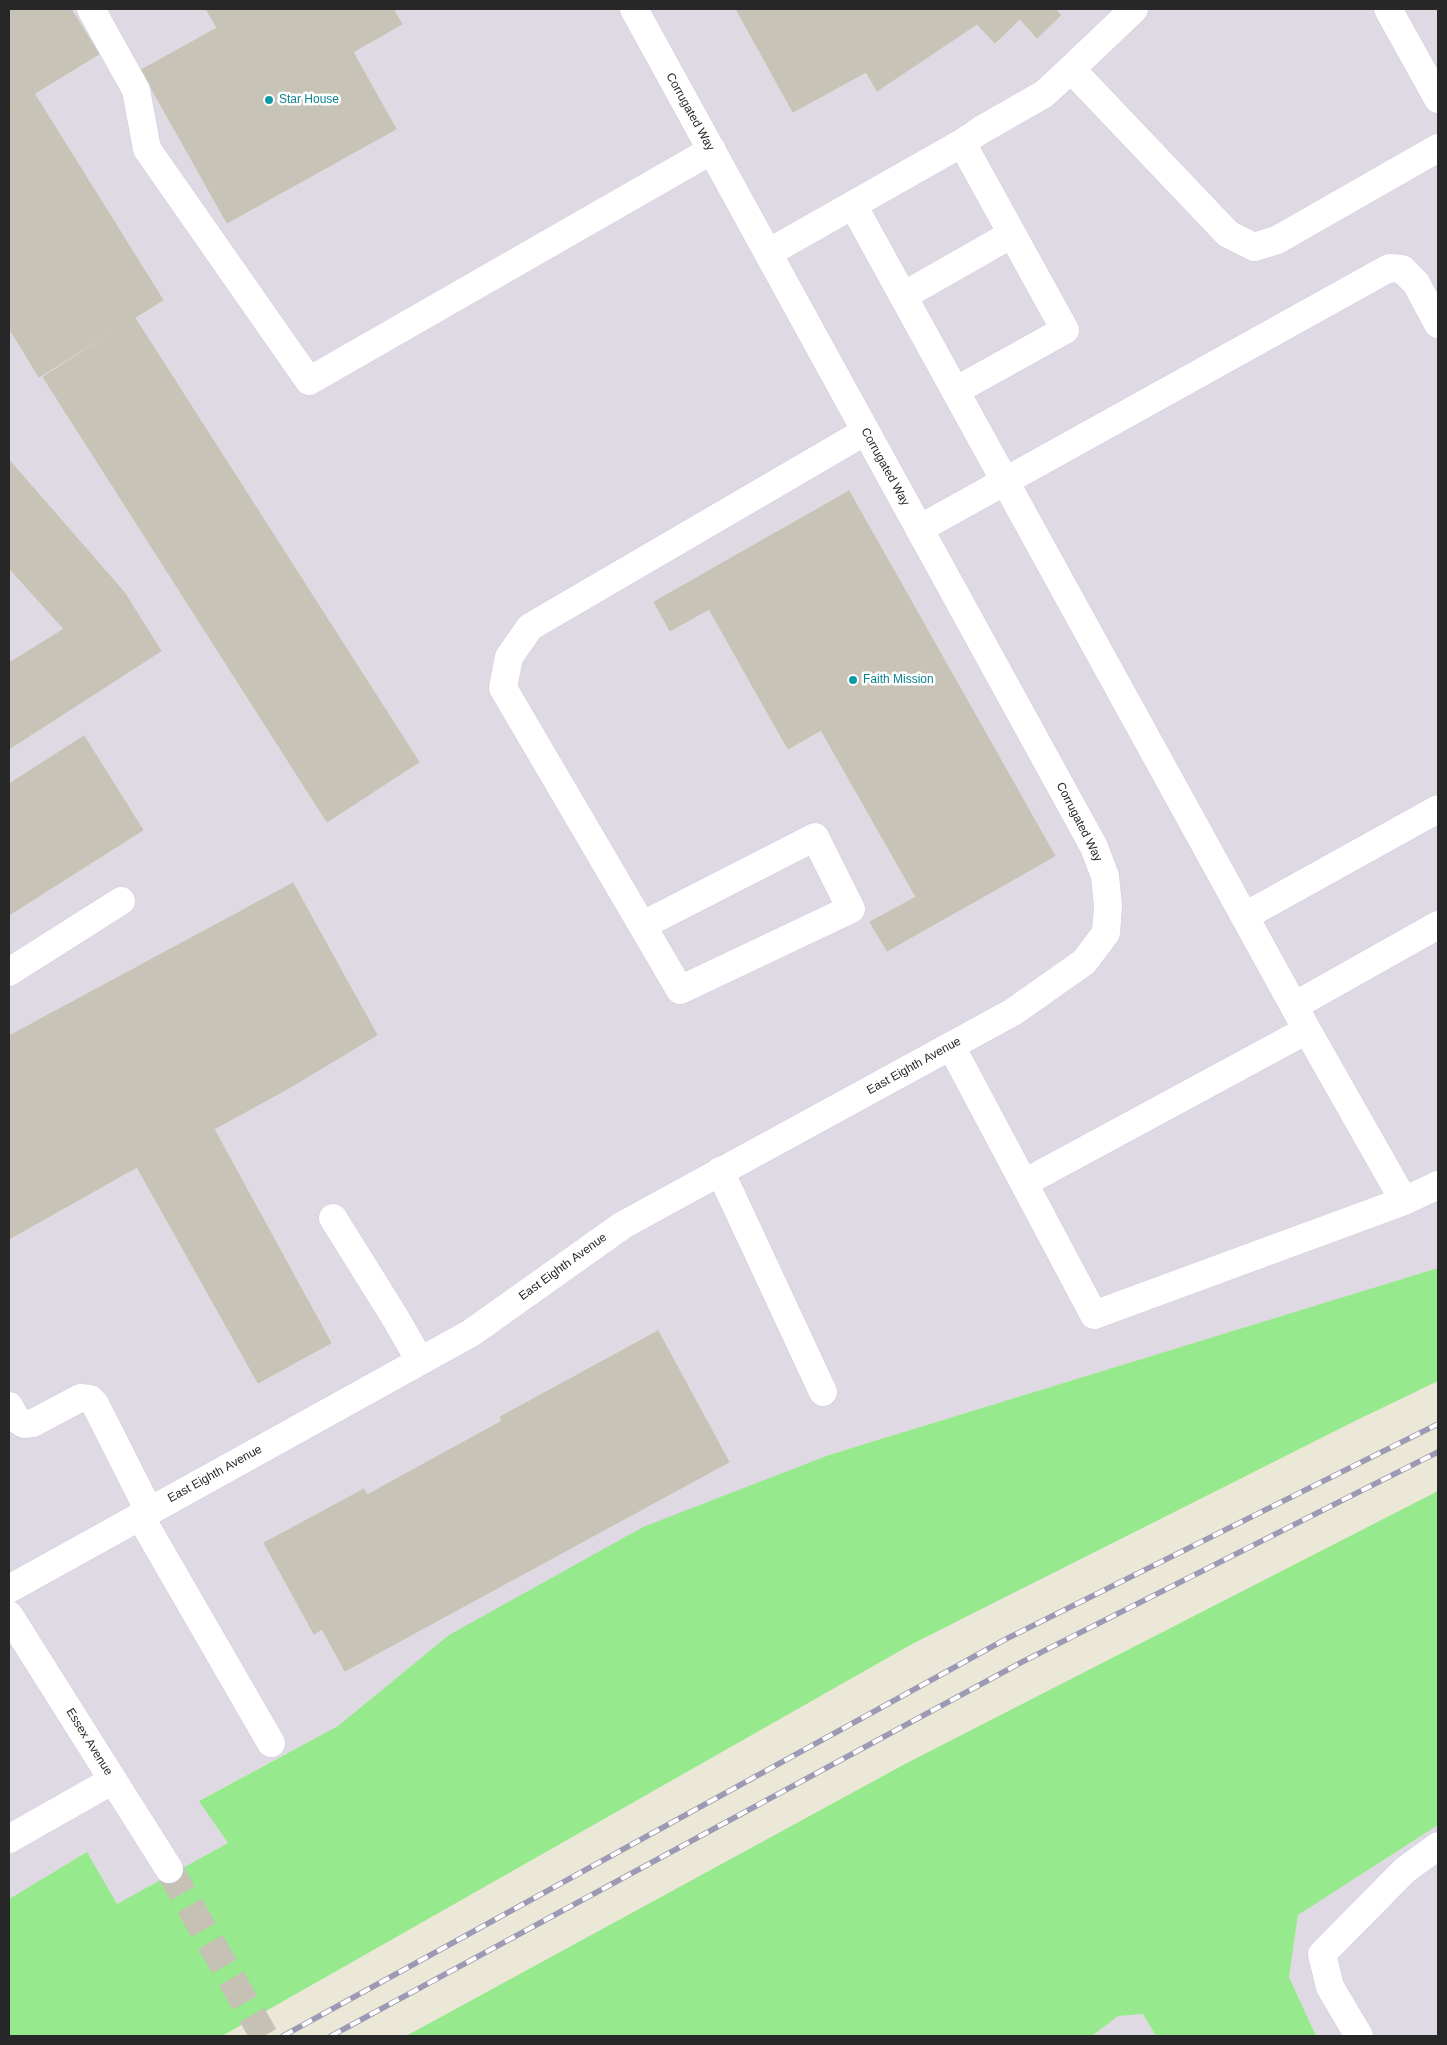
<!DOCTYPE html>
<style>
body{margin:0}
#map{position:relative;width:1447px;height:2045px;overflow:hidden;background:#ece8d7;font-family:Arial,sans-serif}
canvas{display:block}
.frame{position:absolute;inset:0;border:10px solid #272727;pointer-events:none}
</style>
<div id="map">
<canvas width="1447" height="2045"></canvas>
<div class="frame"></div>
</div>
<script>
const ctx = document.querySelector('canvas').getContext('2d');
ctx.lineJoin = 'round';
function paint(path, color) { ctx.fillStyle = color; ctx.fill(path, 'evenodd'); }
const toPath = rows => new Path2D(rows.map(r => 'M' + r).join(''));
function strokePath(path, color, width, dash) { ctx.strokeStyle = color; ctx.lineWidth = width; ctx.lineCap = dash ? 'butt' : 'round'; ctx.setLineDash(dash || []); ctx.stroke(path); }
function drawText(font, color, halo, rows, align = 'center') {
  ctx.font = font + ' Arial,sans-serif'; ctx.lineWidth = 5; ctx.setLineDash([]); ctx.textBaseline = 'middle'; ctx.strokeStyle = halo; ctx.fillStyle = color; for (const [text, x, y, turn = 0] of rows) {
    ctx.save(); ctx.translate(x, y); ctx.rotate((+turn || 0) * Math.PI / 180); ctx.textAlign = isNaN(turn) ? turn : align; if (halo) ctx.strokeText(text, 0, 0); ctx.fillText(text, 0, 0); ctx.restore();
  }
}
paint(toPath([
 [9,9,1438,9,1438,1268,829,1455,449,1635,338,1726,200,1800,228,1843,117,1904,87,1852,9,1899],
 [1438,1825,1438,2036,1316,2036,1289,1977,1298,1915],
 [1143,2014,1156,2036,1092,2036,1118,2016]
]), '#ded9e3');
paint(toPath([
 [1438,1268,1438,1381,1357,1420,912,1644,222,2036,9,2036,9,1899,87,1852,117,1904,228,1843,199,1801,338,1726,449,1635,643,1527,829,1455],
 [1438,1491,1438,1825,1298,1915,1289,1977,1316,2036,1156,2036,1143,2014,1118,2016,1092,2036,406,2036,905,1764]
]), '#96e98c');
const building = toPath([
 [9,9,71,9,99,54,9,109,9,9],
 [206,9,393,9,402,24,353,52,396,129,227,223,141,70,217,28,206,9],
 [736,9,1055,9,1061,15,1037,38,1020,19,995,43,977,24,877,91,866,72,793,112,736,9],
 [34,93,163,300,39,377,9,328,9,109,34,93],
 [135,318,419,762,327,822,43,377,135,318],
 [9,460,124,592,161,651,9,749,9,663,64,629,9,568,9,460],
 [849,491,1055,856,887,951,870,922,916,897,821,730,788,749,709,609,670,631,654,602,849,491],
 [84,736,143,830,9,915,9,784,84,736],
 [293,883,377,1035,289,1088,214,1129,331,1343,258,1383,137,1167,9,1239,9,1036,293,883],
 [658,1331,729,1462,345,1671,322,1629,314,1634,264,1543,364,1489,367,1495,502,1421,500,1417,658,1331]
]);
paint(building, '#c7c4b7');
strokePath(building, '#c7c4b1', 1);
strokePath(toPath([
 [169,1869,264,2036]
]), '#c5c1b4', 28, [28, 14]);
const minor = toPath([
 [91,9,136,90,147,149,309,381,712,150],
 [1134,9,1071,69,1228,234,1254,247,1277,240,1438,148],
 [1388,9,1438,99],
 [853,205,1307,1030,1404,1201],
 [768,253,962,143,981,130,1044,94,1071,69],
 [903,296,1012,234],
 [955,391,1065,330,962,143],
 [919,529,1389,268,1402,269,1416,283,1438,324],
 [1245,916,1438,809],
 [643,925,815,837,851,909,680,990,503,688,509,657,530,627,866,431],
 [9,972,121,901],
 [1294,1006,1438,925],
 [951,1046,1094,1315,1404,1201,1438,1185],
 [720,1171,823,1392],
 [1024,1183,1307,1030],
 [333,1218,396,1319,420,1361],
 [9,1406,16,1419,24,1424,33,1423,80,1398,90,1399,95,1404,149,1511],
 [140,1516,271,1743],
 [9,1589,471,1333,623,1225,1013,1012,1084,962,1106,933,1108,906,1105,876,1094,847,634,9],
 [9,1615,169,1869],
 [9,1839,113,1780],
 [1359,2036,1330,1987,1322,1954,1405,1870,1438,1846]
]);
strokePath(minor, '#cdcce3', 29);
strokePath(minor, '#fff', 28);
const rail = toPath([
 [283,2036,1006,1639,1438,1424],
 [331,2036,1022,1662,1438,1452]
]);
strokePath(rail, '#9c99b4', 5.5);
strokePath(rail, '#fff', 4, [11]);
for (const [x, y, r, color] of [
 [269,100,5,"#0f9aa8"],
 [853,680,5,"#0f9aa8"]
]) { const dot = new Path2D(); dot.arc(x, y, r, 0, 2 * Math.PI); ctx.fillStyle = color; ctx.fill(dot); strokePath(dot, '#fff', 2); }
drawText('12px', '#0d838f', '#fff', [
 ["Star House",279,100],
 ["Faith Mission",863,680]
], 'left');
drawText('12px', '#272727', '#fff', [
 ["Corrugated Way",690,112,61],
 ["Corrugated Way",885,467,61],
 ["Corrugated Way",1079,822,63],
 ["East Eighth Avenue",914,1066,-29],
 ["East Eighth Avenue",563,1267,-36],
 ["East Eighth Avenue",215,1474,-29],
 ["Essex Avenue",89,1742,58]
]);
</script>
